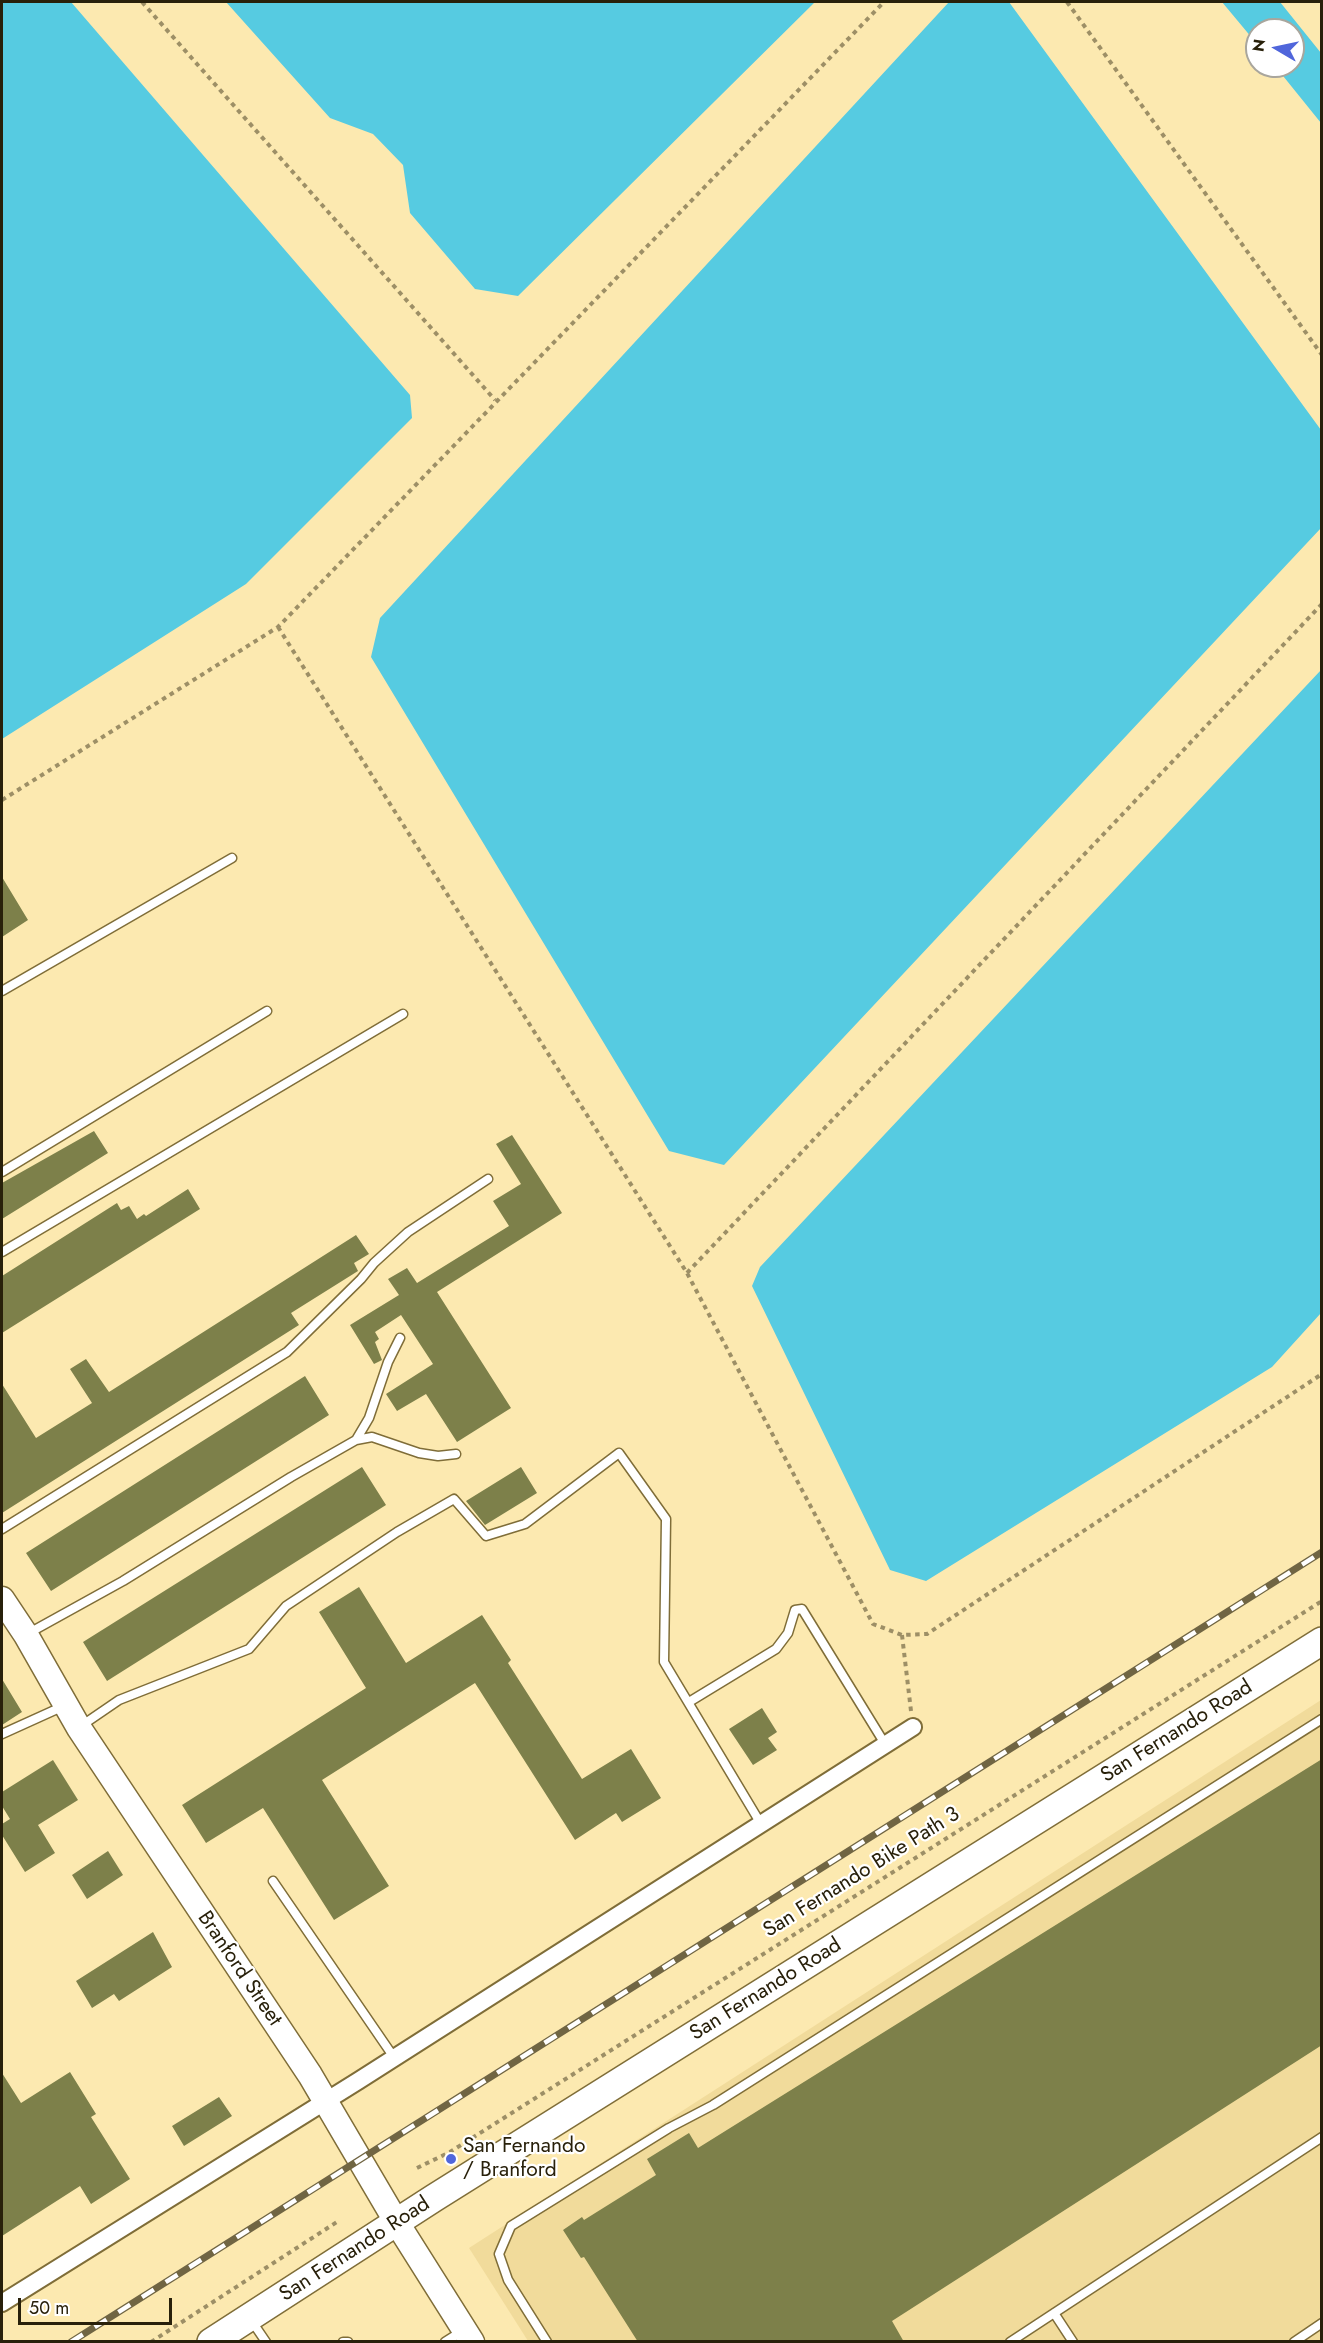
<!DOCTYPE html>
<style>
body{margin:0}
#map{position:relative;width:1323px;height:2343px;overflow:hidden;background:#fce9b0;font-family:Jost,sans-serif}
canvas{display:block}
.frame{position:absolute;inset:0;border:3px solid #28200a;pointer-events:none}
.north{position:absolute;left:1245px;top:18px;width:60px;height:60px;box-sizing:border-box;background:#fff;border:2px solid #a9a69d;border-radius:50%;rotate:279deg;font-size:16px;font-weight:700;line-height:24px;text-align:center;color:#28200a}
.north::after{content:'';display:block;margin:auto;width:21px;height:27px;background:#5066db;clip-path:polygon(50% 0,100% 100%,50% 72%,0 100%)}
.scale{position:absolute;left:18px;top:2298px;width:154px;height:27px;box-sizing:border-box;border:3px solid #28200a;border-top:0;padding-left:8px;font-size:18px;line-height:21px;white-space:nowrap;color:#28200a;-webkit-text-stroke:4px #fff;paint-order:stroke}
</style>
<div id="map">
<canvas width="1323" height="2343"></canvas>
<div class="frame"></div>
<div class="north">N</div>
<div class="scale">50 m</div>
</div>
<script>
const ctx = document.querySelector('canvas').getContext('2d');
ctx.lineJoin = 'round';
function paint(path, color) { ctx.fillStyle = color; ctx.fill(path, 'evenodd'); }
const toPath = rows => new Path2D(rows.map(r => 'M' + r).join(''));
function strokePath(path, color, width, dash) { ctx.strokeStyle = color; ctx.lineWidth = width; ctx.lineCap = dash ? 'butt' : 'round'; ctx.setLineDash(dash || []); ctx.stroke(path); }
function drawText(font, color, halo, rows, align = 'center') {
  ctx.font = font + ' Jost,sans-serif'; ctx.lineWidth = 4.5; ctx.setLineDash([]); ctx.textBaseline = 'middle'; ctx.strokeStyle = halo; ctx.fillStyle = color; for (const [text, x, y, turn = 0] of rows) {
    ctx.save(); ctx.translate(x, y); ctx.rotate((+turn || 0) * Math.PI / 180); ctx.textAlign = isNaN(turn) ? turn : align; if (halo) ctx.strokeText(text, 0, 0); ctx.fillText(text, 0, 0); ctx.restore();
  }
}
paint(toPath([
 [1321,1700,1321,2341,528,2341,469,2248]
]), '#f1db9b');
paint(toPath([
 [2,2,71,2,410,395,412,418,246,584,2,739],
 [226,2,815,2,518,296,475,289,410,213,403,165,373,134,330,118],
 [949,2,1009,2,1321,430,1321,528,724,1165,669,1151,371,657,380,618],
 [1222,2,1280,2,1321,53,1321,123,1275,66,1293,66,1293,30,1257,30,1257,44],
 [1321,670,1321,1313,1272,1367,926,1581,890,1570,752,1286,760,1267]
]), '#56cbe1');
paint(toPath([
 [2,877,28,920,2,937],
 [94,1131,108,1153,2,1219,2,1183],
 [512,1135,562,1213,437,1292,511,1408,457,1442,426,1394,397,1411,386,1394,433,1364,401,1315,375,1332,379,1339,375,1342,382,1360,374,1364,350,1325,399,1295,388,1279,407,1268,417,1283,509,1226,493,1201,521,1184,496,1144],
 [188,1189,200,1209,2,1333,2,1276,117,1203,121,1210,129,1206,137,1219,144,1214,146,1216],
 [356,1235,369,1254,354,1263,358,1271,291,1313,299,1325,2,1513,2,1384,36,1438,92,1403,70,1369,86,1359,109,1392],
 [305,1376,329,1415,51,1591,26,1553],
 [362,1467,386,1505,107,1681,83,1642],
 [521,1467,537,1493,485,1525,466,1501],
 [359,1587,406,1663,482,1615,511,1660,508,1663,582,1779,631,1749,661,1798,622,1822,616,1813,575,1840,475,1683,322,1780,389,1886,334,1920,263,1808,206,1843,182,1805,366,1688,319,1612],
 [2,1679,22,1712,2,1725],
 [762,1708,777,1732,768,1738,777,1750,753,1765,729,1729],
 [1322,1759,1322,2045,892,2321,904,2342,638,2342,584,2257,581,2258,563,2230,582,2217,584,2220,656,2175,647,2159,689,2133,698,2148],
 [53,1760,78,1800,38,1825,55,1853,25,1872,2,1835,2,1824,10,1819,2,1806,2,1792],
 [108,1851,123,1875,87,1899,72,1875],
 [153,1932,172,1967,119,2001,114,1994,92,2008,76,1981],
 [70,2072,96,2114,91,2117,130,2179,91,2204,80,2186,2,2236,2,2073,21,2103],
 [219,2097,232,2116,184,2146,172,2126]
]), '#7d804a');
const lane = toPath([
 [2,991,232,858],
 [2,1172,267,1011],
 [2,1252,403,1014],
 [356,1440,369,1418,388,1362,400,1338],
 [2,1529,287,1352,361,1279,374,1263,408,1232,488,1179],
 [29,1633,123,1581,291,1477,356,1440,372,1437,419,1453,438,1456,456,1454],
 [689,1702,776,1649,788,1633,795,1610,802,1609,885,1744],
 [81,1726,119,1700,249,1649,286,1606,397,1532,454,1499,486,1536,525,1524,619,1453,666,1519,664,1662,761,1824],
 [2,1734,66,1705],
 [273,1881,393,2056],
 [1054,2313,1073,2342],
 [251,2320,266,2342],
 [343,2342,348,2342],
 [445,2342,464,2330],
 [547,2342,508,2280,499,2254,511,2226,669,2128,713,2105,1322,1719],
 [1010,2342,1322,2137],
 [1294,2342,1322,2323]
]);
const street = toPath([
 [2,2303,358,2081,913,1727]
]);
const secondary = toPath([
 [2,1599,26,1635,79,1728,310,2075,397,2223,472,2342]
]);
const primary = toPath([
 [211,2342,434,2198,1322,1641]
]);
strokePath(lane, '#7f6d38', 11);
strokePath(street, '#7f6d38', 20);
strokePath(secondary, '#7f6d38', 27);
strokePath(primary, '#7f6d38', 30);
strokePath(toPath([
 [142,2,495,400],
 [1067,2,1322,355],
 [278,627,687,1273,873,1624,902,1635,927,1634,1322,1374],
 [2,800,278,627,884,2],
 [687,1273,1322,604],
 [902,1635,911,1711],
 [417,2168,450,2152,1322,1601],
 [151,2342,340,2220]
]), '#9d8f66', 4, [4.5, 4.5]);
strokePath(lane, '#fff', 8);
strokePath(street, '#fff', 16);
strokePath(secondary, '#fff', 24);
strokePath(primary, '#fff', 27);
const rail = toPath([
 [71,2342,1322,1552]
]);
strokePath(rail, '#706543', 7);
strokePath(rail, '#fff', 4.5, [14]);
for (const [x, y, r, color] of [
 [451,2159,6,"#5066db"]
]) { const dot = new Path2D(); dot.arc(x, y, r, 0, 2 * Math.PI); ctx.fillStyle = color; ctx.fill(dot); strokePath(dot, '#fff', 2); }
drawText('21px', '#28200a', '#fff', [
 ["San Fernando Road",1177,1732,-32],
 ["San Fernando Bike Path 3",862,1873,-32],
 ["Branford Street",239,1969,56],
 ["San Fernando Road",766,1990,-32],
 ["San Fernando Road",355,2250,-33]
]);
drawText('21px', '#28200a', '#fff', [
 ["San Fernando",463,2147],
 ["/ Branford",463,2171]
], 'left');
</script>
